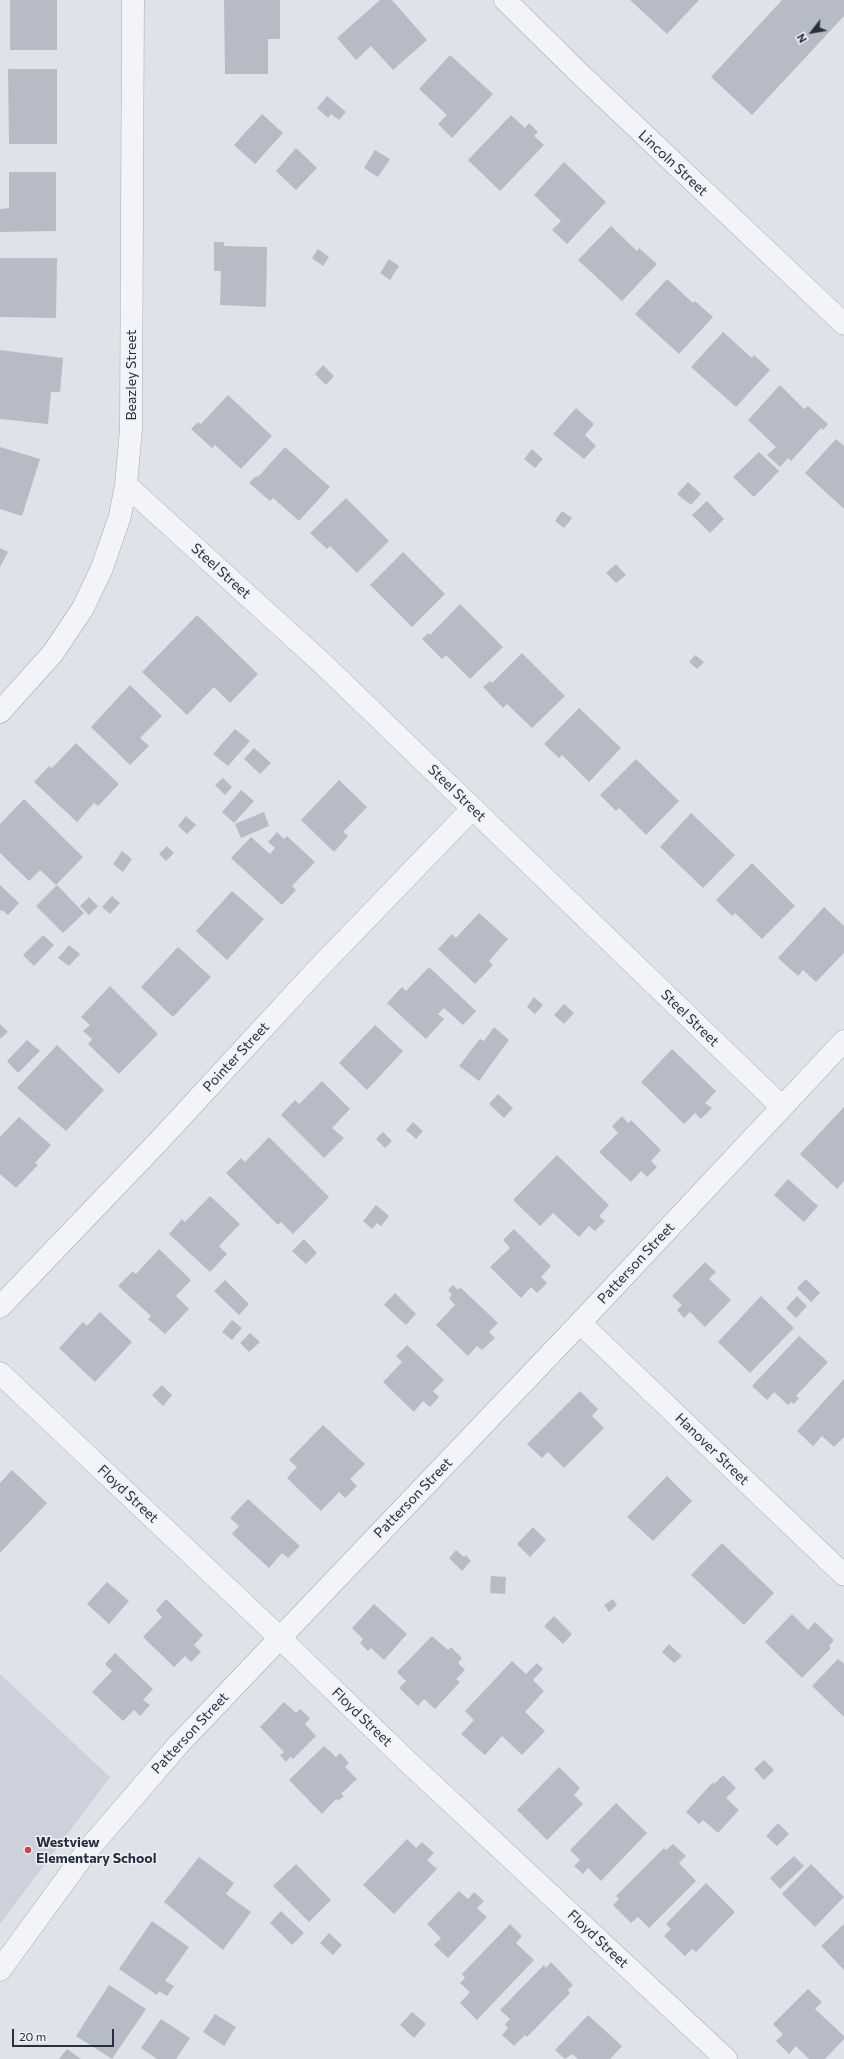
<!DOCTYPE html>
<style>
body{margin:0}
#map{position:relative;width:844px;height:2059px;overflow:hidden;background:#e0e2e9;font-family:Commissioner,sans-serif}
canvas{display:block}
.north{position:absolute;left:792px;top:12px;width:40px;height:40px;-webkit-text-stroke:3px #eff1f6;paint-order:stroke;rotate:239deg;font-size:11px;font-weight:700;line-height:16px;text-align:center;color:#282f40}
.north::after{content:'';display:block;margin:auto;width:14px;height:18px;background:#282f40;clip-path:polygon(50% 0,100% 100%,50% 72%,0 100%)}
.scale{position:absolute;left:12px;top:2029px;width:102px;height:18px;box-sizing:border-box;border:2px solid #282f40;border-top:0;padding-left:5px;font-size:12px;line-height:14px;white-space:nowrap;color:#282f40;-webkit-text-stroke:3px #eff1f6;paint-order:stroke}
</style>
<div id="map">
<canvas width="844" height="2059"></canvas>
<div class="north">N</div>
<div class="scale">20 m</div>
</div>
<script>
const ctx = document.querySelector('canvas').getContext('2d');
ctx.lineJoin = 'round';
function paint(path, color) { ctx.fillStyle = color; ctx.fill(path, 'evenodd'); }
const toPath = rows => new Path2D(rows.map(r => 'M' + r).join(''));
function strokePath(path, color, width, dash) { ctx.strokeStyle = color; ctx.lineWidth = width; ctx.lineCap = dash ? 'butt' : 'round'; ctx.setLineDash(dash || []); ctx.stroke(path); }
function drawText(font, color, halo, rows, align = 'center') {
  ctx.font = font + ' Commissioner,sans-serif'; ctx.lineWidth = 3; ctx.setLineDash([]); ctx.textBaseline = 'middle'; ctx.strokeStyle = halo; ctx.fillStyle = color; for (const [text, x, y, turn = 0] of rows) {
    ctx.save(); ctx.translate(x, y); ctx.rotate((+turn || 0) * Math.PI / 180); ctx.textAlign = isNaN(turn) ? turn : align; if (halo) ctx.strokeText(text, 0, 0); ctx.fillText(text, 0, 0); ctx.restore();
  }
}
paint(toPath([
 [0,1674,110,1777,0,1924]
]), '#ced1db');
paint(toPath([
 [10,0,57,0,57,50,10,50],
 [224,0,280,0,280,39,268,39,268,74,225,74],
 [380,0,392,0,427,40,393,70,371,46,356,60,337,38],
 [630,0,699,0,667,34],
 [782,0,844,0,844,16,752,115,711,77],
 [450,55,493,94,452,138,438,124,447,115,419,89],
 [8,69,57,69,57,144,9,144],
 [327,96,346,112,339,120,331,114,328,118,317,108],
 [262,114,283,133,255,164,234,145],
 [511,115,525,128,529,123,538,132,534,136,544,145,500,191,468,160],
 [296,148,317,168,296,190,276,171],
 [375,150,390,159,378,177,364,168],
 [564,162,606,202,567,244,552,230,561,221,534,195],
 [9,172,56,172,56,231,0,232,0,209,9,208],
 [611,226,637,251,639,248,657,264,622,301,578,260],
 [214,242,224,242,224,246,267,247,266,307,220,305,221,271,214,271],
 [318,249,329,257,323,266,312,258],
 [0,258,57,258,56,318,0,317],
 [389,259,399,266,390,280,380,273],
 [667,279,693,303,695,301,713,317,679,354,635,314],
 [723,332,752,358,754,355,770,370,736,407,691,367],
 [0,350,63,358,60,392,51,392,48,424,0,419],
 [323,365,334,376,326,385,315,374],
 [780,385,804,409,808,406,828,424,823,430,821,428,791,461,788,458,780,467,767,455,776,447,748,420],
 [228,395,272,436,241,469,215,445,212,448,191,429,198,422,201,424],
 [576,408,594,424,585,435,596,446,584,459,553,434],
 [836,439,844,446,844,509,805,473],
 [0,447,40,459,22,516,0,509],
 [285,447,330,487,299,521,273,498,270,501,249,483,256,476,258,477],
 [532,449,543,459,535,468,524,459],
 [759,452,779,471,754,497,733,477],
 [688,482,701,494,691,505,677,494],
 [346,498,389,541,357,573,330,546,327,549,310,533],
 [707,501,724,519,710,533,692,515],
 [562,511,572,518,564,528,555,521],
 [0,548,8,552,0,567],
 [403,552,445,594,412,627,370,585],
 [616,564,626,575,616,583,606,573],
 [460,604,503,647,470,679,446,655,442,659,422,639,428,633,430,635],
 [197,615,258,674,230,703,214,687,187,715,142,672],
 [522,653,565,696,532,728,507,704,503,708,483,687,490,681,492,683],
 [695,655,704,662,697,669,689,662],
 [130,685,162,716,140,738,149,746,130,765,91,727],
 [579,708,621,748,589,782,562,755,559,758,544,744],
 [235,729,250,741,228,766,213,754],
 [76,743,119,784,98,806,94,803,77,822,34,782,49,766,52,768],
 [254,748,271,763,260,774,244,759],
 [636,759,679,801,646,835,619,808,616,811,600,795],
 [223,778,232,787,225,795,215,785],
 [339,780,367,807,343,832,348,836,334,852,301,820],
 [241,790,254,801,234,823,222,812],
 [24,799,83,857,56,885,40,870,29,881,0,853,0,824],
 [264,812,269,826,241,838,235,824],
 [691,813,735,855,703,888,660,847],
 [186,816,196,825,187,834,178,826],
 [277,832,284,839,287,836,315,862,292,886,296,890,282,905,231,858,251,837,270,854,275,848,268,842],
 [167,846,174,853,166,861,159,854],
 [122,851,132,859,123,872,113,864],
 [752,863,795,906,762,939,735,913,732,916,716,900],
 [0,885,19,903,8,915,2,910,0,911],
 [57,885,84,913,63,933,36,906],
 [232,891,264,919,227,960,196,931],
 [112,896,120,903,110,914,102,907],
 [89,897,98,906,89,915,80,906],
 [824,907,844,926,844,953,816,982,803,970,798,976,778,958],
 [479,913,508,939,489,961,493,965,475,984,438,949,452,934,456,938],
 [43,935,54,945,34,966,23,955],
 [69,945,80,954,69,966,58,958],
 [178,947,211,977,173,1017,141,987],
 [429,967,476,1011,463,1025,444,1008,438,1014,444,1019,426,1039,387,1003,402,987,406,991],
 [110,986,158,1034,119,1074,88,1044,92,1039,83,1031,90,1025,81,1017],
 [534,997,543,1005,535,1014,527,1007],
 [564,1004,574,1013,564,1024,554,1015],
 [0,1024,8,1032,0,1039],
 [375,1025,403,1051,367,1090,339,1063],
 [494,1027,509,1040,479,1081,459,1066,480,1039,484,1041],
 [27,1040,40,1051,18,1073,7,1061],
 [57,1045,104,1090,66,1131,17,1088],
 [672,1049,716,1091,705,1103,712,1108,701,1119,695,1113,684,1124,641,1082],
 [322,1081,350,1109,332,1128,344,1138,324,1158,281,1115,295,1100,299,1104],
 [498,1094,513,1108,504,1118,489,1104],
 [844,1107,844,1181,837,1189,800,1154],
 [622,1116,628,1123,631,1120,661,1150,651,1161,657,1167,647,1177,641,1171,631,1182,599,1152,618,1133,612,1126],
 [19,1117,51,1145,35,1163,38,1165,16,1188,0,1174,0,1137],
 [413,1122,423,1131,416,1139,406,1130],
 [383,1132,392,1141,385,1148,376,1139],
 [269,1137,329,1197,293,1234,281,1222,278,1225,226,1173,241,1158,245,1162],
 [557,1155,609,1205,599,1216,605,1221,595,1231,589,1226,579,1237,553,1213,540,1226,513,1200],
 [788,1179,818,1206,804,1222,774,1195],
 [210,1196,240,1224,219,1246,227,1254,210,1272,169,1234,182,1219,185,1222],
 [376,1205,389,1216,381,1226,377,1223,372,1229,363,1221],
 [514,1229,551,1266,541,1277,547,1283,537,1293,531,1287,521,1298,490,1267,510,1248,503,1240],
 [304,1239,317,1253,306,1264,292,1251],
 [159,1249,191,1280,176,1296,189,1309,165,1334,148,1319,151,1316,118,1286,133,1271,136,1274],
 [705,1262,716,1272,709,1279,731,1300,705,1327,690,1312,684,1318,677,1310,682,1305,672,1296],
 [806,1279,820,1293,811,1302,797,1288],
 [225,1280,249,1304,239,1315,214,1291],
 [453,1285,458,1290,460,1287,498,1323,489,1332,495,1338,482,1350,477,1346,468,1356,436,1325,455,1305,449,1298,452,1295,448,1290],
 [395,1293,416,1314,406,1325,384,1305],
 [761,1296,794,1328,750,1373,718,1342],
 [797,1296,807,1306,796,1318,786,1308],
 [100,1312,132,1342,95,1382,59,1348,83,1322,87,1326],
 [232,1320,242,1328,232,1340,222,1332],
 [250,1333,260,1342,249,1352,240,1343],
 [799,1336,828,1362,796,1396,799,1398,794,1404,791,1402,788,1405,774,1392,767,1400,752,1386],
 [407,1345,444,1380,433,1391,439,1397,430,1407,423,1401,414,1412,383,1382,402,1362,396,1356],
 [844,1379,844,1437,834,1447,822,1436,813,1446,797,1431],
 [162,1385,172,1395,163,1406,152,1395],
 [580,1391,598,1409,592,1416,604,1428,564,1468,548,1452,542,1458,527,1444],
 [323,1425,365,1464,350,1479,357,1486,345,1498,339,1492,321,1511,287,1478,297,1467,289,1460],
 [12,1470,47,1503,0,1553,0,1483],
 [667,1476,692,1501,653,1541,627,1517],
 [248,1499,300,1546,288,1558,282,1553,269,1568,232,1534,239,1526,230,1518],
 [533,1527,546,1540,530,1557,517,1544],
 [722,1543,774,1593,744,1625,691,1575],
 [456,1550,464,1557,466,1555,471,1561,462,1571,449,1558],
 [491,1576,506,1577,505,1594,490,1593],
 [107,1582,129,1601,109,1624,87,1604],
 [166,1599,203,1635,194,1645,201,1652,191,1662,185,1656,174,1667,143,1637,162,1617,156,1610],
 [613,1599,617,1605,609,1612,604,1605],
 [374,1604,407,1634,384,1660,371,1648,368,1651,360,1643,363,1639,352,1628],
 [792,1614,808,1630,815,1622,834,1640,829,1646,831,1648,802,1678,765,1642],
 [554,1616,572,1634,563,1644,544,1626],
 [432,1636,448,1650,451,1647,462,1658,458,1663,465,1670,456,1679,460,1682,435,1709,424,1699,418,1706,399,1688,406,1681,397,1672],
 [669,1644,682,1656,674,1663,662,1652],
 [115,1653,153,1689,143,1700,150,1705,140,1716,134,1710,123,1721,92,1692,112,1671,105,1664],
 [838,1659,844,1664,844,1717,812,1686],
 [512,1661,526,1674,537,1663,543,1669,533,1680,544,1691,525,1712,545,1731,522,1755,502,1736,485,1755,461,1734,474,1720,465,1711],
 [284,1702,296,1713,300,1709,310,1718,305,1724,316,1736,293,1759,290,1757,286,1762,280,1755,284,1752,260,1727],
 [324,1746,336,1757,340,1753,349,1763,345,1767,357,1779,341,1794,344,1796,338,1801,336,1799,322,1814,289,1780],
 [764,1760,774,1770,764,1780,754,1769],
 [559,1767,580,1788,574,1795,583,1804,547,1840,517,1810],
 [723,1775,736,1788,726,1798,739,1810,718,1833,703,1820,699,1824,686,1812,713,1782,714,1784],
 [616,1803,647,1833,601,1881,588,1868,583,1874,574,1866,580,1860,570,1850],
 [778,1823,789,1834,777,1846,766,1836],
 [407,1839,416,1848,422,1842,434,1853,427,1860,437,1869,394,1914,363,1885],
 [673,1844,686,1856,679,1863,696,1881,649,1928,638,1917,631,1923,613,1905,619,1899,616,1896,664,1848,666,1850],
 [794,1856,804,1866,780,1889,770,1878],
 [199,1857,234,1883,226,1894,251,1912,223,1950,164,1902],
 [296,1864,331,1900,309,1922,273,1886],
 [811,1864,844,1897,815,1927,782,1894],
 [706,1883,735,1912,696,1952,692,1949,685,1956,664,1936,671,1929,666,1924],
 [459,1891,468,1899,474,1892,484,1901,477,1908,487,1917,448,1958,434,1945,441,1938,427,1924],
 [281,1911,304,1933,292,1945,270,1923],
 [152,1921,189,1947,165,1981,174,1986,167,1996,159,1991,157,1995,119,1969],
 [510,1924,522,1936,516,1943,534,1960,477,2020,460,2003,470,1992,460,1983,465,1978,462,1974],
 [844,1924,844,1970,821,1946],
 [329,1933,342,1945,333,1955,320,1943],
 [551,1962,573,1985,568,1990,570,1993,527,2037,525,2035,514,2046,502,2035,508,2028,505,2024,510,2019,500,2010,544,1965,546,1968],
 [109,1985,146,2009,112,2059,76,2036],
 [808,1989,822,2002,815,2009,844,2036,844,2039,825,2059,809,2059,796,2046,789,2054,776,2041,783,2034,773,2024],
 [412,2012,426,2024,414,2038,400,2025],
 [215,2014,236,2027,224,2046,203,2032],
 [588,2015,622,2046,610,2059,578,2059,572,2054,565,2059,555,2050],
 [161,2019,190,2038,176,2059,157,2059,141,2048],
 [67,2049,81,2059,59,2059]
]), '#b7bbc6');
const minor = toPath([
 [505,0,578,72,844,324],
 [126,485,322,663,782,1107],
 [0,712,53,653,83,608,102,568,120,516,126,485,131,429,133,0],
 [0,1307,158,1142,313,974,473,808],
 [580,1323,844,1575],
 [0,1373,280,1638,406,1760,726,2059],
 [0,1970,86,1852,178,1745,580,1323,844,1041]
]);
strokePath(minor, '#a5a9b3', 23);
strokePath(minor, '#f2f4f7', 22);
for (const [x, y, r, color] of [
 [28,1850,4,"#ce444b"]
]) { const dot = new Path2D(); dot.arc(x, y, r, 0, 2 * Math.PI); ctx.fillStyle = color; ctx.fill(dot); strokePath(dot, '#eff1f6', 1.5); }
drawText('14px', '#282f40', '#eff1f6', [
 ["Lincoln Street",673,163,43],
 ["Beazley Street",131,375,-90],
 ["Steel Street",221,571,42],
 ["Steel Street",457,793,44],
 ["Steel Street",690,1018,44],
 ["Pointer Street",236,1057,-47],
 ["Patterson Street",636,1263,-47],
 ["Hanover Street",712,1449,44],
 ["Floyd Street",128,1494,43],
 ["Patterson Street",413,1498,-46],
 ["Floyd Street",362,1717,44],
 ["Patterson Street",190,1733,-47],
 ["Floyd Street",598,1939,43]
]);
drawText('bold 14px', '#282f40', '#eff1f6', [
 ["Westview",36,1842],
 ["Elementary School",36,1858]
], 'left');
</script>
